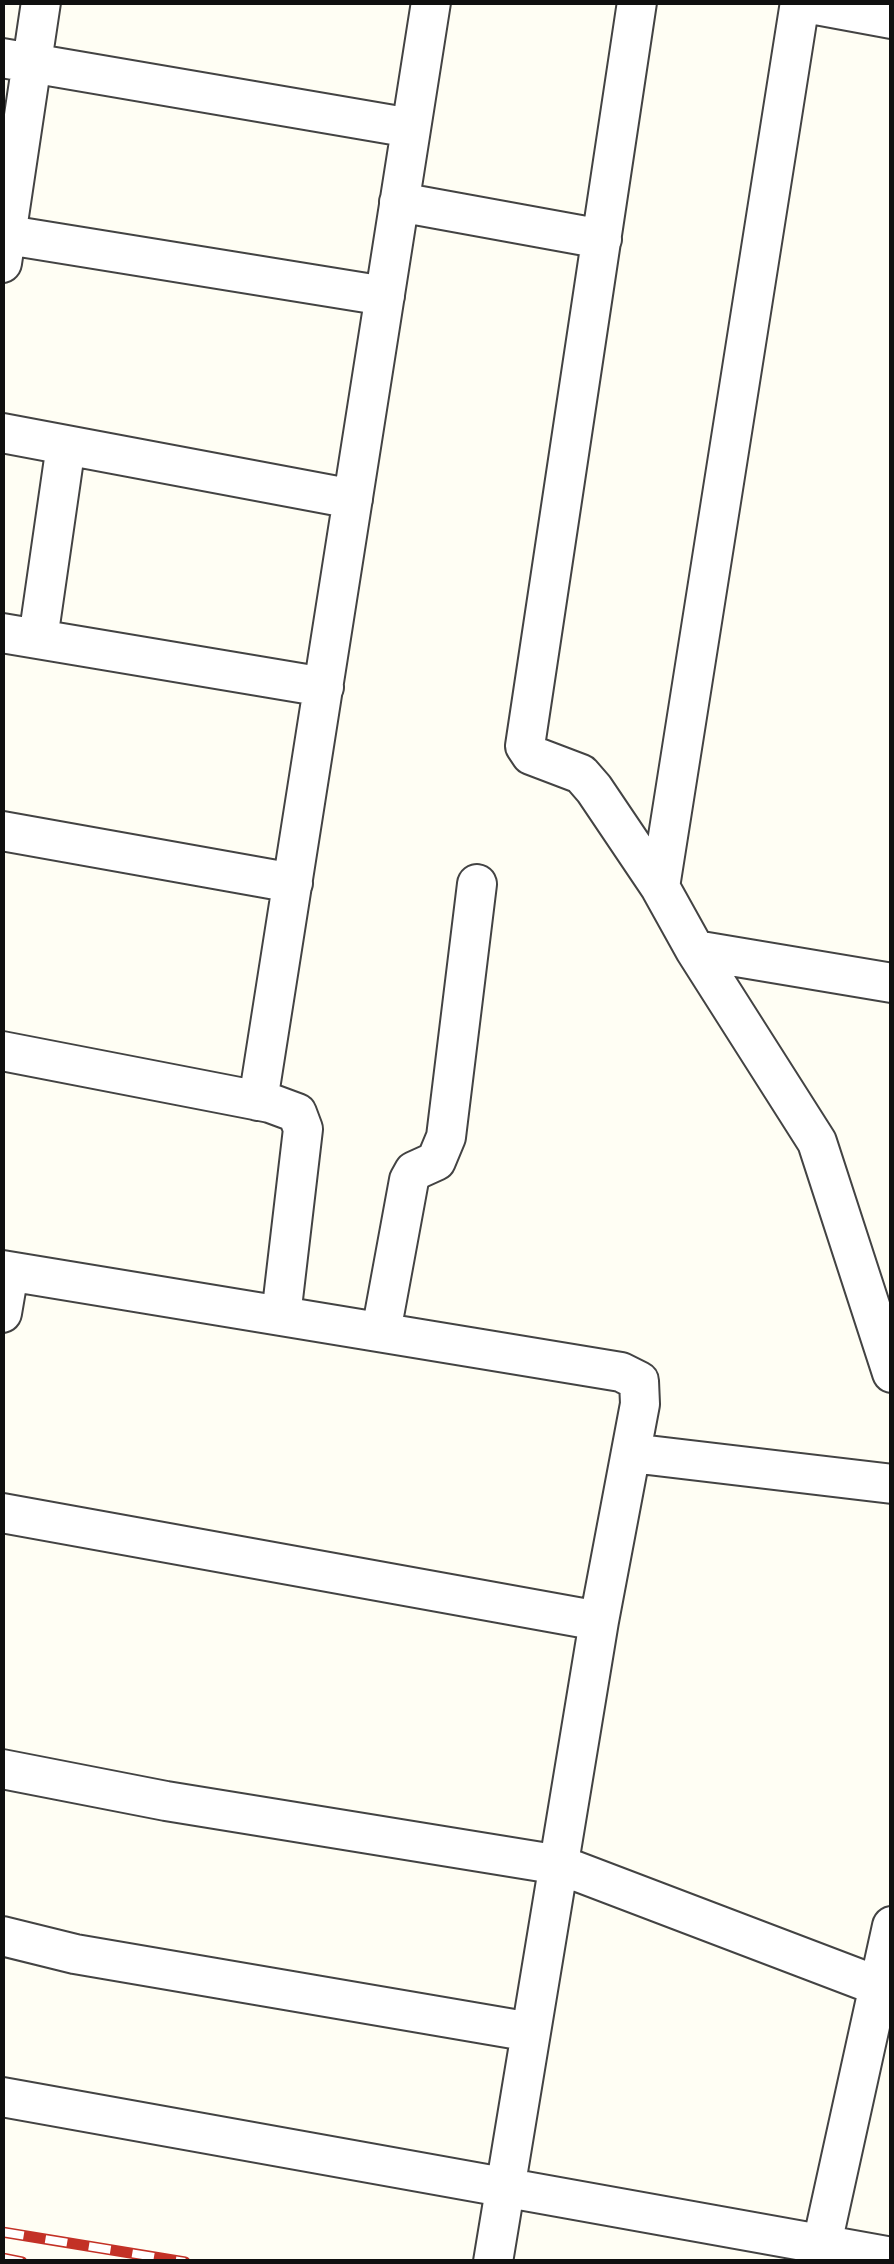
<!DOCTYPE html>
<style>
body{margin:0}
#map{position:relative;width:894px;height:2264px;overflow:hidden;background:#fffef4;font-family:"PT Serif",serif}
canvas{display:block}
.frame{position:absolute;inset:0;border:5px solid #101010;pointer-events:none}
</style>
<div id="map">
<canvas width="894" height="2264"></canvas>
<div class="frame"></div>
</div>
<script>
const ctx = document.querySelector('canvas').getContext('2d');
ctx.lineJoin = 'round';
const toPath = rows => new Path2D(rows.map(r => 'M' + r).join(''));
function strokePath(path, color, width, dash) { ctx.strokeStyle = color; ctx.lineWidth = width; ctx.lineCap = dash ? 'butt' : 'round'; ctx.setLineDash(dash || []); ctx.stroke(path); }
const minor = toPath([
 [637,2,525,746,531,755,581,774,594,789,660,887,695,950,817,1142,892,1373],
 [800,2,892,19],
 [2,58,411,128],
 [399,202,602,239],
 [2,234,385,296],
 [2,263,41,2],
 [2,433,353,499],
 [2,633,324,687],
 [38,639,66,445],
 [2,831,293,883],
 [660,887,800,2],
 [695,950,892,983],
 [2,1051,270,1103,297,1113,303,1129,281,1316],
 [258,1101,431,2],
 [2,1270,621,1372,639,1381,640,1404,599,1621,493,2262],
 [2,1313,9,1272],
 [381,1332,409,1180,414,1171,436,1161,446,1137,477,884],
 [631,1453,892,1484],
 [2,1513,599,1621],
 [2,1769,166,1801,560,1865,878,1986],
 [2,1936,75,1954,531,2032],
 [2,2097,892,2257],
 [822,2244,892,1926]
]);
strokePath(minor, '#434343', 42);
strokePath(minor, '#fff', 38);
const rail = toPath([
 [2,2232,185,2262],
 [2,2258,22,2262]
]);
strokePath(rail, '#c33126', 11);
strokePath(rail, '#fff', 8, [22]);
</script>
